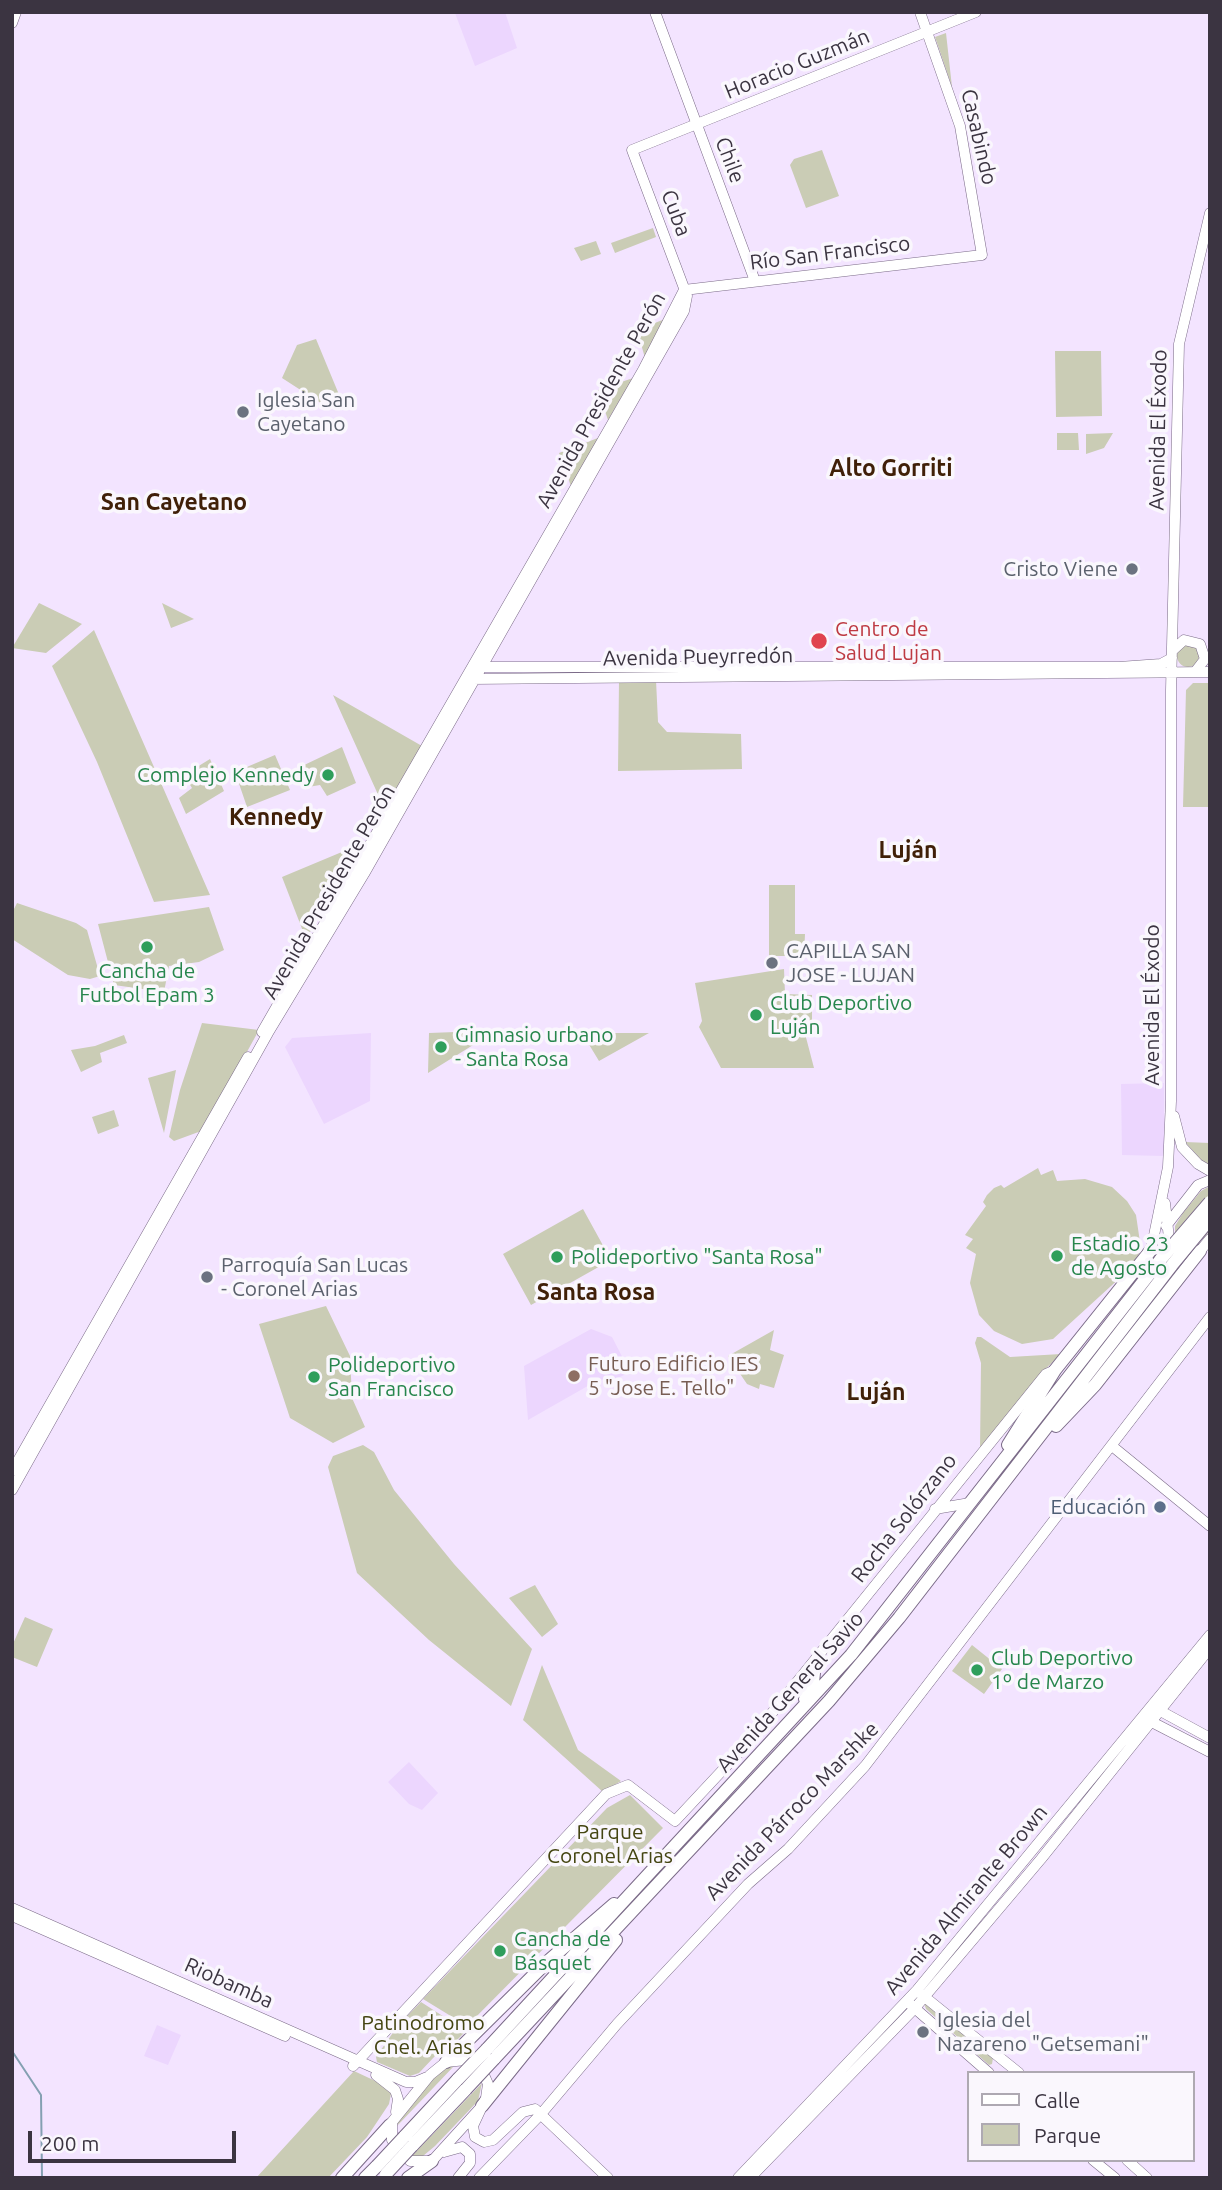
<!DOCTYPE html>
<meta charset="utf-8">
<style>
body{margin:0}
#map{position:relative;width:1222px;height:2190px;overflow:hidden;background:#f3e4ff;font-family:Ubuntu,sans-serif}
canvas{display:block}
.frame{position:absolute;inset:0;border:14px solid #3b3441;pointer-events:none}
.legend{position:absolute;left:967px;top:2071px;width:228px;height:91px;box-sizing:border-box;background:#faf7fd;border:2px solid #aea9b2;margin:0;padding:9px 12px;list-style:none;font-size:21px;color:#3b3441}
.legend li{display:flex;align-items:center;gap:14px;height:35px}
.legend b{width:35px;border:2px solid #aea9b2}
.scale{position:absolute;left:28px;top:2131px;width:208px;height:32px;box-sizing:border-box;border:4px solid #3b3441;border-top:0;padding-left:9px;font-size:21px;line-height:24px;white-space:nowrap;color:#3b3441;-webkit-text-stroke:5px #faf7fd;paint-order:stroke}
</style>
<div id="map">
<canvas width="1222" height="2190"></canvas>
<div class="frame"></div>
<ul class="legend">
<li><b style="height:9px;background:#fff"></b>Calle</li>
<li><b style="height:19px;background:#caccb5"></b>Parque</li>
</ul>
<div class="scale">200 m</div>
</div>
<script>
const ctx = document.querySelector('canvas').getContext('2d');
ctx.lineJoin = 'round';
function paint(path, color) { ctx.fillStyle = color; ctx.fill(path, 'evenodd'); }
const toPath = rows => new Path2D(rows.map(r => 'M' + r).join(''));
function strokePath(path, color, width, dash) { ctx.strokeStyle = color; ctx.lineWidth = width; ctx.lineCap = dash ? 'butt' : 'round'; ctx.setLineDash(dash || []); ctx.stroke(path); }
function drawText(font, color, halo, rows, align = 'center') {
  ctx.font = font + ' Ubuntu,sans-serif'; ctx.lineWidth = 7; ctx.setLineDash([]); ctx.textBaseline = 'middle'; ctx.strokeStyle = halo; ctx.fillStyle = color; for (const [text, x, y, turn = 0] of rows) {
    ctx.save(); ctx.translate(x, y); ctx.rotate((+turn || 0) * Math.PI / 180); ctx.textAlign = isNaN(turn) ? turn : align; if (halo) ctx.strokeText(text, 0, 0); ctx.fillText(text, 0, 0); ctx.restore();
  }
}
paint(toPath([
 [505,12,517,48,475,66,455,13],
 [371,1033,370,1101,324,1124,285,1047,292,1038],
 [1164,1083,1164,1156,1122,1155,1121,1084],
 [591,1329,612,1337,630,1372,610,1382,600,1379,528,1420,524,1366],
 [409,1762,438,1793,422,1810,409,1804,388,1782],
 [157,2025,181,2035,168,2065,144,2056]
]), '#ecd6fe');
paint(toPath([
 [946,33,952,87,935,37],
 [822,150,839,196,806,208,790,165,794,159],
 [653,228,656,237,615,253,611,243],
 [596,241,601,254,581,261,574,248],
 [665,319,645,358,637,330],
 [316,339,340,397,330,409,282,378,297,345],
 [1055,351,1101,351,1102,416,1056,417],
 [633,378,608,420,598,390],
 [1057,433,1078,433,1079,450,1057,450],
 [1113,433,1104,448,1086,454,1086,434],
 [603,436,572,489,559,453],
 [39,603,82,624,46,653,12,648],
 [162,603,194,619,171,628],
 [94,630,210,895,154,902,97,762,52,666],
 '1177 656a11 11 0 1 1 22 0a11 11 0 1 1-22 0Z',
 [619,680,656,680,658,722,667,732,741,734,742,769,618,771],
 [1193,683,1210,683,1210,807,1183,807,1186,690],
 [333,695,422,746,385,810],
 [342,747,356,783,327,796,320,785,308,787,300,767],
 [275,755,290,790,247,807,235,772],
 [210,759,224,791,186,814,179,798,192,788,184,775],
 [361,844,306,939,282,877],
 [769,885,795,885,795,934,805,934,804,956,769,956],
 [17,903,76,923,87,930,100,976,90,979,68,975,12,939,12,913],
 [209,907,224,950,199,962,169,966,164,992,114,985,98,924],
 [784,969,785,994,812,995,812,1025,803,1026,814,1068,721,1068,699,1027,702,1021,695,983],
 [202,1023,259,1030,204,1130,174,1141,169,1137,180,1090],
 [483,1031,486,1037,428,1073,429,1033],
 [582,1033,649,1033,599,1061],
 [124,1035,127,1043,100,1053,102,1062,81,1072,71,1050,95,1046],
 [176,1070,164,1133,148,1078],
 [114,1110,119,1126,98,1134,92,1117],
 [1185,1142,1210,1143,1210,1166,1203,1162],
 [1038,1168,1041,1175,1053,1170,1057,1181,1085,1179,1112,1187,1127,1201,1136,1215,1141,1249,1134,1265,1053,1339,1022,1344,994,1331,979,1315,970,1283,976,1254,966,1248,973,1239,965,1235,986,1206,983,1202,987,1195,994,1188,1001,1185,1004,1188],
 [1210,1186,1210,1231,1198,1244,1192,1246,1175,1238,1175,1226,1183,1213,1201,1191],
 [583,1209,611,1260,531,1305,503,1254],
 [326,1306,350,1356,352,1398,365,1427,333,1443,290,1418,259,1324],
 [774,1330,770,1350,784,1355,774,1388,760,1384,759,1389,747,1384,728,1356],
 [977,1337,981,1337,1010,1357,1061,1354,1039,1375,980,1450,981,1363,975,1343],
 [363,1445,374,1452,394,1490,454,1564,532,1649,511,1706,429,1640,357,1573,328,1467,333,1456],
 [535,1585,558,1624,542,1637,509,1598],
 [25,1617,53,1629,37,1667,12,1657,12,1646],
 [972,1645,1002,1669,984,1694,952,1671],
 [542,1665,578,1750,621,1781,603,1792,523,1720],
 [630,1795,663,1828,467,2026,423,1999,607,1808],
 [421,2002,466,2031,443,2054,435,2056,419,2073,410,2076,377,2062,376,2057,399,2024],
 [924,2003,993,2058,992,2064,989,2065,926,2009],
 [444,2066,454,2066,397,2126,402,2112],
 [354,2071,384,2085,391,2094,389,2104,367,2137,328,2178,256,2178],
 [482,2083,478,2101,435,2146,423,2156,412,2156]
]), '#caccb5');
strokePath(toPath([
 [12,2051,41,2095,42,2178]
]), '#84a0b2', 2);
const secondary = toPath([
 [655,12,755,281],
 [12,23,16,12],
 [684,290,982,255,960,126,920,12],
 [1173,650,1184,640,1200,644,1205,659,1195,672],
 [478,667,1119,667,1161,664,1172,658],
 [471,679,1210,672],
 [262,1032,643,370,684,290],
 [1174,1116,1182,1147,1198,1164,1210,1171],
 [1165,1203,1169,1238,1176,1249],
 [1166,1226,1198,1185,1210,1180],
 [1151,1250,1168,1167,1171,1101,1171,690,1179,344,1210,213],
 [1200,1251,1210,1239],
 [1112,1446,1210,1526],
 [12,1471,248,1057],
 [12,1490,268,1033,364,874,684,311,687,296,632,150,976,12],
 [935,1509,970,1503],
 [1155,1708,1210,1738],
 [1146,1719,1210,1752],
 [12,1908,406,2082,415,2082,427,2077],
 [12,1916,285,2036],
 [921,1994,1019,2073],
 [910,2004,989,2073],
 [353,2066,606,1794,628,1785,675,1821,746,1745,1046,1374,1055,1370],
 [376,2075,395,2090,398,2099,396,2112],
 [482,2106,432,2161,410,2161,392,2140,392,2122,430,2075,446,2062,466,2060,481,2068,488,2084,486,2098,473,2126,475,2137,484,2142,493,2140,523,2112,535,2109,608,2178],
 [444,2152,462,2147,470,2154,470,2163,458,2178],
 [1093,2160,1115,2178],
 [1127,2160,1147,2178],
 [479,2178,541,2114,617,2024,748,1884,788,1849,865,1766,1210,1317],
 [738,2178,917,1990,1210,1635],
 [750,2178,915,2008,1041,1859,1210,1648]
]);
const highway = toPath([
 [1056,1426,1095,1385,1200,1251],
 [1008,1445,1055,1370,1151,1250],
 [805,1699,813,1682,815,1663],
 [487,2049,851,1655,1161,1259],
 [494,2059,829,1701,899,1618,1172,1265],
 [446,2062,547,1962,614,1904],
 [482,2106,616,1940],
 [404,2137,458,2079],
 [412,2146,466,2089],
 [342,2178,390,2125],
 [365,2178,377,2166],
 [408,2178,432,2161]
]);
strokePath(secondary, '#7b6b88', 11);
strokePath(highway, '#7b6b88', 14);
strokePath(secondary, '#fff', 10);
strokePath(highway, '#fff', 12);
const highwayBridge = toPath([
 [1161,1259,1210,1202],
 [1172,1265,1210,1219],
 [458,2079,487,2049],
 [466,2089,494,2059],
 [377,2166,404,2137],
 [386,2174,412,2146]
]);
strokePath(highwayBridge, '#7b6b88', 14, []);
strokePath(highwayBridge, '#fff', 12);
for (const [x, y, r, color] of [
 [243,412,7,"#6b7280"],
 [1132,569,7,"#6b7280"],
 [819,641,9,"#e0444e"],
 [328,775,7,"#2e9e5b"],
 [147,947,7,"#2e9e5b"],
 [772,963,7,"#6b7280"],
 [756,1015,7,"#2e9e5b"],
 [441,1047,7,"#2e9e5b"],
 [1057,1256,7,"#2e9e5b"],
 [557,1257,7,"#2e9e5b"],
 [207,1277,7,"#6b7280"],
 [574,1376,7,"#8d6e63"],
 [314,1377,7,"#2e9e5b"],
 [1160,1507,7,"#5c6f8a"],
 [977,1670,7,"#2e9e5b"],
 [500,1951,7,"#2e9e5b"],
 [923,2032,7,"#6b7280"]
]) { const dot = new Path2D(); dot.arc(x, y, r, 0, 2 * Math.PI); ctx.fillStyle = color; ctx.fill(dot); strokePath(dot, '#faf7fd', 2.5); }
drawText('21px', '#3b3441', '#faf7fd', [
 ["Horacio Guzmán",797,64,-22],
 ["Casabindo",979,137,77],
 ["Chile",730,160,69],
 ["Cuba",676,213,69],
 ["Río San Francisco",830,253,-7],
 ["Avenida Presidente Perón",601,400,-61],
 ["Avenida El Éxodo",1158,430,-89],
 ["Avenida Pueyrredón",698,657,-1],
 ["Avenida Presidente Perón",329,892,-60],
 ["Avenida El Éxodo",1152,1005,-90],
 ["Rocha Solórzano",904,1518,-52],
 ["Avenida General Savio",790,1692,-48],
 ["Avenida Párroco Marshke",792,1811,-46],
 ["Avenida Almirante Brown",966,1900,-50],
 ["Riobamba",229,1983,24]
]);
drawText('21px', '#5b616d', '#faf7fd', [
 ["Iglesia San",257,400],
 ["Cayetano",257,424],
 ["Cristo Viene",1118,569,"right"],
 ["CAPILLA SAN",786,951],
 ["JOSE - LUJAN",786,975],
 ["Parroquía San Lucas",221,1265],
 ["- Coronel Arias",221,1289],
 ["Iglesia del",937,2020],
 ["Nazareno \"Getsemani\"",937,2044]
], 'left');
drawText('21px', '#be3a42', '#faf7fd', [
 ["Centro de",835,629],
 ["Salud Lujan",835,653]
], 'left');
drawText('21px', '#27864d', '#faf7fd', [
 ["Complejo Kennedy",314,775,"right"],
 ["Cancha de",147,971,"center"],
 ["Futbol Epam 3",147,995,"center"],
 ["Club Deportivo",770,1003],
 ["Luján",770,1027],
 ["Gimnasio urbano",455,1035],
 ["- Santa Rosa",455,1059],
 ["Estadio 23",1071,1244],
 ["de Agosto",1071,1268],
 ["Polideportivo \"Santa Rosa\"",571,1257],
 ["Polideportivo",328,1365],
 ["San Francisco",328,1389],
 ["Club Deportivo",991,1658],
 ["1º de Marzo",991,1682],
 ["Cancha de",514,1939],
 ["Básquet",514,1963]
], 'left');
drawText('21px', '#785e54', '#faf7fd', [
 ["Futuro Edificio IES",588,1364],
 ["5 \"Jose E. Tello\"",588,1388]
], 'left');
drawText('21px', '#4e5e75', '#faf7fd', [
 ["Educación",1146,1507]
], 'right');
drawText('21px', '#444511', '#faf7fd', [
 ["Parque",610,1832],
 ["Coronel Arias",610,1856],
 ["Patinodromo",423,2023],
 ["Cnel. Arias",423,2047]
]);
drawText('bold 23px', '#402008', '#faf7fd', [
 ["Alto Gorriti",891,468],
 ["San Cayetano",174,502],
 ["Kennedy",276,817],
 ["Luján",908,850],
 ["Santa Rosa",596,1292],
 ["Luján",876,1392]
]);
</script>
